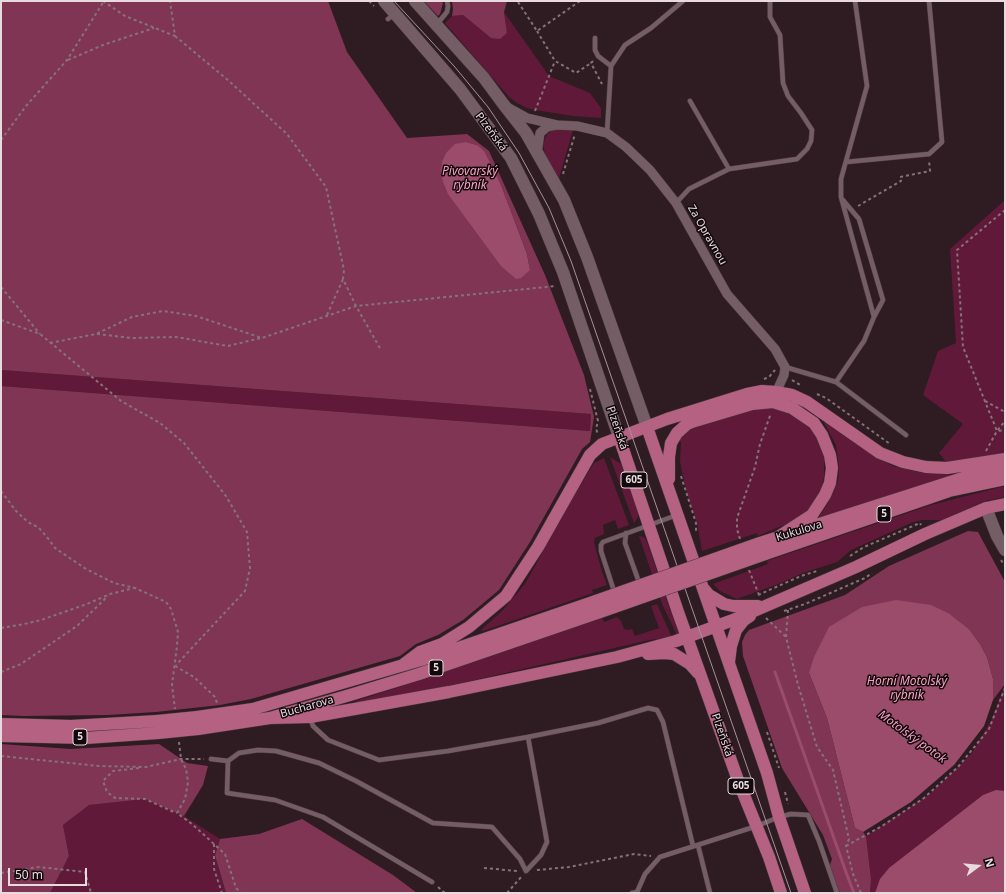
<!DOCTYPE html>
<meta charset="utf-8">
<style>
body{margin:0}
#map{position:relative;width:1006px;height:894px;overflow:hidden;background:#2f1b22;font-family:"Noto Sans",sans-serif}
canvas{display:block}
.frame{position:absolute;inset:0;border:2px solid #e9dadf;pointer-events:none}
.north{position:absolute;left:958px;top:846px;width:40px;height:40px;-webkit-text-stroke:3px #11090c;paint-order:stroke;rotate:74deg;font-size:11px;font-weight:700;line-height:16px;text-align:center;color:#e9dadf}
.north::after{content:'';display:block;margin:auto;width:14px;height:18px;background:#e9dadf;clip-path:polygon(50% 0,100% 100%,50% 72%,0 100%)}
.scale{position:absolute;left:8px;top:868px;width:79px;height:18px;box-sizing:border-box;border:2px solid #e9dadf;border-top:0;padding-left:5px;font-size:12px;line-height:14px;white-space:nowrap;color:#e9dadf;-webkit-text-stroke:3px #11090c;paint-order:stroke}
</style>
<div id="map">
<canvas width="1006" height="894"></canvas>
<div class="frame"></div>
<div class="north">N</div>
<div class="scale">50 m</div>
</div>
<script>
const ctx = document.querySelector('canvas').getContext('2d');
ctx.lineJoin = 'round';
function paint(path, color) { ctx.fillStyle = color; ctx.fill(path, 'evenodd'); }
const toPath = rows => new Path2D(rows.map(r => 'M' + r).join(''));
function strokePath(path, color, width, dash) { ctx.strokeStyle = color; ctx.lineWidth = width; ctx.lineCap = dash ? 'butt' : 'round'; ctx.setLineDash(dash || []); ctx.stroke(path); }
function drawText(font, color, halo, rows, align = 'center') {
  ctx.font = font + ' "Noto Sans",sans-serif'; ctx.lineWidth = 3; ctx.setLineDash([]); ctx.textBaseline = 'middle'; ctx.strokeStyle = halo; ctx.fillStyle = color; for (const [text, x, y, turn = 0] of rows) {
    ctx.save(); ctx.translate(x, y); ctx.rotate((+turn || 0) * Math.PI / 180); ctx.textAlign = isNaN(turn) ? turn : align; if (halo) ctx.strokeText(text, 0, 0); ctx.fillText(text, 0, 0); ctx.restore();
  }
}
paint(toPath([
 [504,12,549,76,590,93,601,108,601,118,573,116,535,110,527,108,517,103,509,97,445,23,452,16,463,15,491,38,507,33],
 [555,129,573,130,559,178,545,154,543,144,547,134],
 [1005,200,1005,454,947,463,939,453,963,424,923,395,938,351,956,343,950,249],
 [1,370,591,414,590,431,1,386],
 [768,408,776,409,794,416,811,429,816,436,824,455,824,477,821,489,811,508,798,519,758,536,757,533,702,551,697,523,687,494,680,462,681,442,677,440,687,430,707,422,756,409],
 [825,422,874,456,893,466,922,473,954,475,816,522,828,503,838,481,839,467,836,445,824,423],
 [610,457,621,464,624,470,638,511,638,517,634,523],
 [604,458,629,525,618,529,615,520,603,525,604,534,595,538,594,542,602,572,607,585,592,590,593,593,483,631,481,630,503,610,525,584,571,501,594,463],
 [1005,486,1005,497,985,501,942,520,922,520,913,522,851,550,837,562,803,573,781,583,737,599,720,591,713,584,768,564,767,561,931,505],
 [639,536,644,537,647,542,679,635,678,637,663,606],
 [657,604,672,638,658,642,655,639,645,641,444,687,356,703,356,701,424,679,602,618,604,622,617,617,621,621,624,629,627,630,632,629,635,636,659,628,651,606],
 [1005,684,1005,893,870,893,871,879,866,836,931,793,971,754,991,721],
 [145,799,184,816,220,839,215,855,226,893,50,893,69,856,63,825,89,805]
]), '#61193a');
paint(toPath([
 [1,1,328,1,347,52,407,138,467,134,489,151,545,275,584,375,594,417,590,442,582,449,530,542,499,590,463,620,438,635,416,644,400,656,251,699,220,705,156,712,108,715,23,716,1,715,1,386,590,431,591,414,1,370],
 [466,142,477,145,501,185,527,254,530,270],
 [424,1,441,1,443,3,440,14,438,16],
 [452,1,507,1,504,12,507,33,500,39,491,38,463,15,452,16,453,9],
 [968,531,978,532,1005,582,1005,684,993,700,993,679,987,657,980,644,969,629,950,614,809,673,827,718,855,828,863,832,866,836,871,879,870,893,840,893,831,873,830,865,832,859,823,835,782,768,743,656,742,642,745,635,749,630,845,595,889,566],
 [1,744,71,749,159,744,187,763,208,766,203,785,184,816,145,799,89,805,63,825,69,856,50,893,1,893],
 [302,819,393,875,417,893,226,893,215,855,220,839,259,834]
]), '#803554');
paint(toPath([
 [466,142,477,145,484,151,501,185,527,254,530,270,521,278,516,279,501,266,448,194,443,182,441,171,442,162,446,153,455,144],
 [896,600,931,605,950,614,969,629,980,644,987,657,993,679,993,700,984,726,954,765,911,802,863,832,855,828,827,718,809,673,814,657,829,627,862,607],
 [996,790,1005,791,1005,893,875,893,880,879,889,868,983,795]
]), '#9a4c6a');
strokePath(toPath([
 [775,672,847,875,854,893]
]), '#9a4c6a', 3);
const service = toPath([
 [388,19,395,14],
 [437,24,447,12,448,6,447,1],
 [595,38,595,50,598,56,611,66],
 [607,133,611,66,625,45,651,28,683,1],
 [846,162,929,154,942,142,929,1],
 [729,169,797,159,807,149,811,141,812,130,801,113,788,96,783,83,780,35,770,17,770,1],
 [842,199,859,219,883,300,874,317],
 [676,203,689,189,729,169,690,101],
 [785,367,836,382,906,435],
 [836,382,864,341,874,317,841,197,841,179,867,86,855,1],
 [626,533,625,543,640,585],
 [615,594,601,551,601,545,603,542,677,515],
 [528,737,598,723,648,708,657,710,663,722,693,846],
 [211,759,228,761,239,753,258,750,276,751,319,763,356,781,433,823,492,827,520,859,526,871,541,855,547,842,528,737,448,751,379,760,328,740,313,726,310,718],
 [228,761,227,793,275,800,323,817,432,882],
 [698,845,710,893],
 [632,893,637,892,645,874,660,857,757,826,779,817,791,814,808,815,819,841,837,893]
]);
const minor = toPath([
 [507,107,527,118,557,125,577,126,607,133,626,147,650,170,676,203,727,294,775,349,785,367,784,375,774,397],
 [537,154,540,133,547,127,556,125]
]);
const tertiary = toPath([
 [986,508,997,536,1005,550]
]);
const secondary = toPath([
 [384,1,460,89,511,158,539,214,563,272,619,437],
 [415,1,484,78,504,105,526,133,564,200,587,257,647,427]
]);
const primary = toPath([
 [647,427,767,773,779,817,805,893],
 [619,437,678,612,739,783,769,857,781,893],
 [669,479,669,457,671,443,677,433,687,424,695,421,752,404,773,402,792,408,814,423,822,435,830,455,832,468,830,483,825,495,812,515,778,537],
 [760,543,969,476,1005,469],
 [765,554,949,491,1005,479],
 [704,589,709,595,724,604,733,606,758,606],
 [648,654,664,653,674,654,690,664,698,673],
 [729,662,731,646,736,630,744,620,750,616],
 [404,664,420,652,442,644,469,627,506,596,538,547,590,455,602,444,667,419,747,394,762,391,776,392,792,395,807,402,880,453,903,462,926,467,947,468,1005,459],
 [197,717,253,709,311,692,438,655,596,601],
 [270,718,310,717,449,692,617,657,676,641,733,620,856,567,925,534,986,508,1005,504],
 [1,724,71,726,157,721],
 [198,729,270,718,350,695,419,674,600,612],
 [1,736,86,738,158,733]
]);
strokePath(service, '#49393f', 5.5);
strokePath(minor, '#49393f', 10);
strokePath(tertiary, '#49393f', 13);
strokePath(secondary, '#49393f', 13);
strokePath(primary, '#49393f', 13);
strokePath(toPath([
 [103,1,125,16,175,36,170,1],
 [369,1,374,6],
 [518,2,537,31,580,1],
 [537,31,555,61,576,73,591,63],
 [175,36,229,81,287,134,326,187,344,270,343,279,356,306,381,350],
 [68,60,103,45,154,28],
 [593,61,591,63,602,84],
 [535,111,555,61],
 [1,140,26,106,67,60,104,1],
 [563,174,575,134],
 [858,206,901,181,900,177,930,171,929,160],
 [1005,210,957,250,963,347,997,431,1005,430],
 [1,287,40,334],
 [327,315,343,279],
 [1,320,40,334,121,401,160,423,184,443,226,496,247,532,250,568,245,591,176,665],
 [97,334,132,338,176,337,228,346,261,338],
 [50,343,96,334,132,317,163,311,196,316,262,338,356,306,556,286],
 [764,379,769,377,775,370],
 [792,380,802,386],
 [590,389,598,421,596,429,598,434],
 [817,394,826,398,890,444],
 [985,401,1005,412],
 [986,451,997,431,1005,421],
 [681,476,696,523,696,533],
 [1,491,16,511,28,522,39,528,47,537,55,548,86,569,114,583,135,588,166,602,171,609,178,632,177,646,172,685,175,709],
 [740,539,737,529,737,518,755,467,760,444,771,413],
 [850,556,864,547,920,523,921,525],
 [1001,560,1005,566],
 [749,570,759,595],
 [758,595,801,576,817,571],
 [788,610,786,637,798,685,817,747,833,770,849,839,846,846,853,874,861,893],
 [784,611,805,604,865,578,872,573],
 [766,618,786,637],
 [1,628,24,624,41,620,87,604,110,594,134,588],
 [175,666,194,677,215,697,217,703],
 [1,672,21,664,77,626,108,596],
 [767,732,779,768],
 [179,742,181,759,186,769,188,782,185,799,177,813,192,824,225,854,236,888,241,893],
 [1,756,99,766,146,767,181,759,204,759],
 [139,768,113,771,103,781,107,792,115,798,145,799,176,813],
 [785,792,788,804],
 [214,844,214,869,222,893],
 [846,846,882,826,924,798,958,767,989,729,1005,688],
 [484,868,517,871],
 [537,870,569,867,634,854,651,856],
 [1,873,39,867,85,872,91,893],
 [438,887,445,893],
 [507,893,522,876]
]), '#857379', 2, [3, 3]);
strokePath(service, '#755d65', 4.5);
strokePath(minor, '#755d65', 9);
strokePath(tertiary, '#755d65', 12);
strokePath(secondary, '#755d65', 12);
strokePath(primary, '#b56182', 12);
strokePath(toPath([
 [394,1,454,66,488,107,519,153,549,208,571,261,791,893]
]), '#a49399', 1);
const primaryBridge = toPath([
 [596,601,760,543],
 [600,612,765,554],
 [157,721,197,717],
 [158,733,198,729]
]);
strokePath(primaryBridge, '#49393f', 13, []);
strokePath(primaryBridge, '#b56182', 12);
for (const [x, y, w] of [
 [634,480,26],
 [884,514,14],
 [436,668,14],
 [80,737,14],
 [741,786,26]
]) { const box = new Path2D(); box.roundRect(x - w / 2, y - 8, w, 16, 3); ctx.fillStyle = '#11090c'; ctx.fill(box); strokePath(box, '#e9dadf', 1); }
drawText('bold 10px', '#e9dadf', null, [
 ["605",634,480],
 ["5",884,514],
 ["5",436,668],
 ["5",80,737],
 ["605",741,786]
]);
drawText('11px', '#e9dadf', '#11090c', [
 ["Plzeňská",491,132,53],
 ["Za Opravnou",707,235,60],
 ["Plzeňská",617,428,71],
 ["Kukulova",799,531,-17],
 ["Bucharova",307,707,-16],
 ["Plzeňská",722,735,71]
]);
drawText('italic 12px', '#faa1c1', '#11090c', [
 ["Pivovarský",470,172],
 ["rybník",470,186],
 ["Horní Motolský",907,682],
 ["rybník",907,696],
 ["Motolský potok",912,737,36]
]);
</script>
